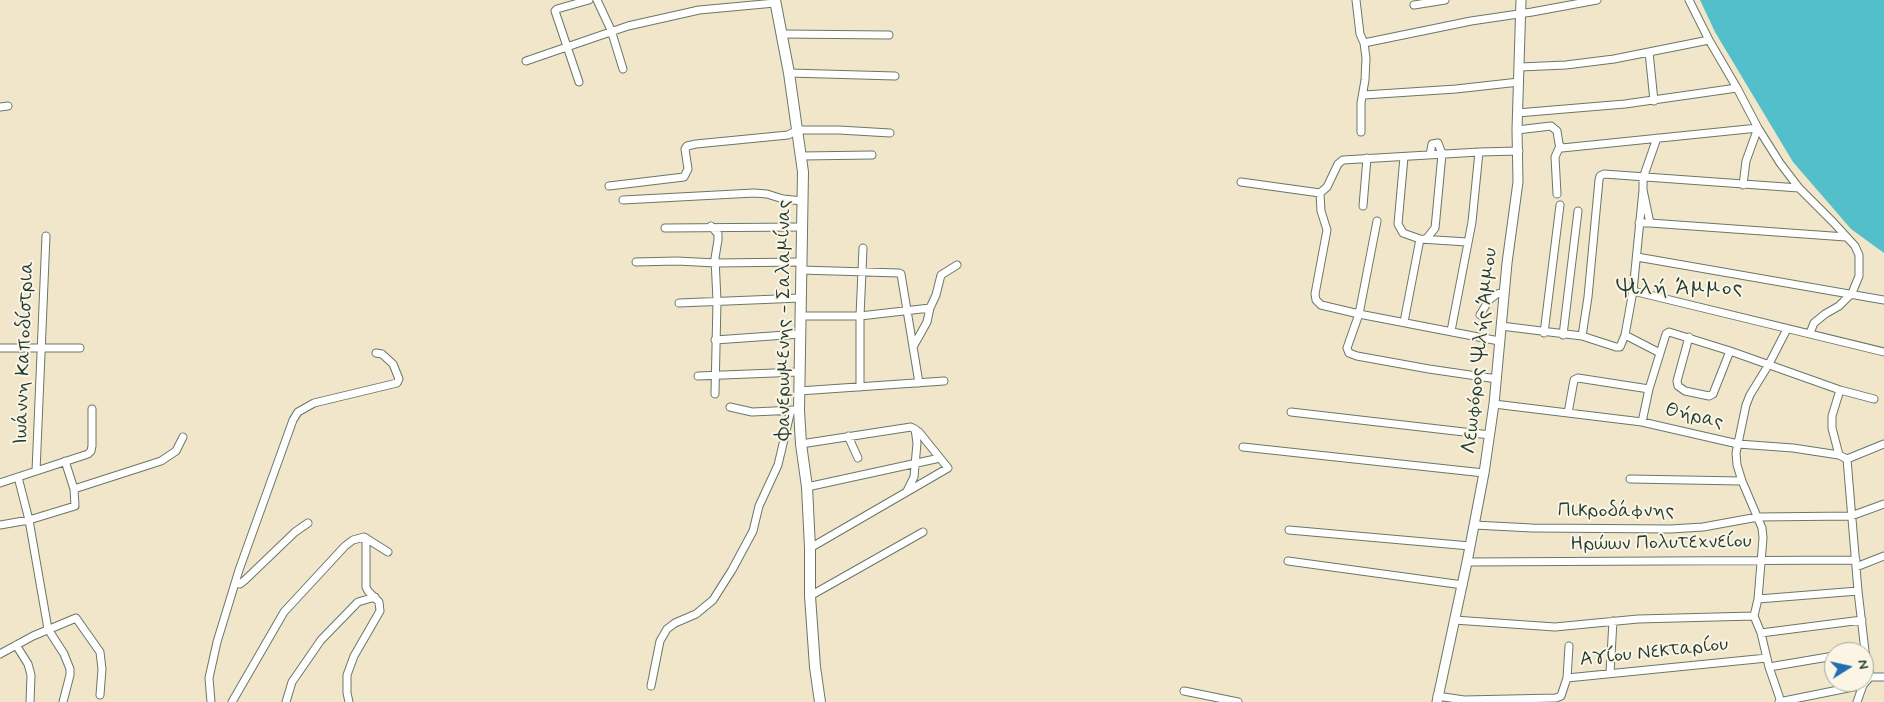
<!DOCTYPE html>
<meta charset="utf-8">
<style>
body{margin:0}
#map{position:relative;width:1884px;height:702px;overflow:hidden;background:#f1e6ca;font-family:Mynerve,sans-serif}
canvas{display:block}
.north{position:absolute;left:1824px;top:642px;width:50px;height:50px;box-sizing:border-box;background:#fcf5e5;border:1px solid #a4ab9e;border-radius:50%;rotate:80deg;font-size:14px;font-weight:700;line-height:20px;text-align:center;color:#1f3d34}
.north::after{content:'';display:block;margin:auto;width:18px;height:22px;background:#1f6fb2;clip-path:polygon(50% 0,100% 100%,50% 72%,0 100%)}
</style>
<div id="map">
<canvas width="1884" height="702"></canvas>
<div class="north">N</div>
</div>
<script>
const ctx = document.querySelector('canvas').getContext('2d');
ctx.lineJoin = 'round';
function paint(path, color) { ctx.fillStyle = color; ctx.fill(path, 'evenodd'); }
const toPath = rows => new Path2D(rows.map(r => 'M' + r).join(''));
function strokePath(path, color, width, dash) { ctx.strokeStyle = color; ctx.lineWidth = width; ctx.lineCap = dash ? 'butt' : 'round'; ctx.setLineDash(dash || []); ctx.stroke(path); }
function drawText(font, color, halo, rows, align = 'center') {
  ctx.font = font + ' Mynerve,sans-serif'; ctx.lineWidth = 4; ctx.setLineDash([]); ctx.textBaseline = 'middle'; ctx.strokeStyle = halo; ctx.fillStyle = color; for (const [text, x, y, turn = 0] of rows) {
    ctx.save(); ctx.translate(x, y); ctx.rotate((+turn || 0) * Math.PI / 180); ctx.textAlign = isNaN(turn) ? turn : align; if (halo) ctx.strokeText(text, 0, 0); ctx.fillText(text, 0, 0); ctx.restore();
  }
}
paint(toPath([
 [1700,0,1884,0,1884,253,1851,229,1793,162,1715,32]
]), '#52bfca');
const minor = toPath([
 [597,0,611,30,623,69],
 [1356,0,1360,34,1364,43,1366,58,1365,80,1361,103,1361,132],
 [1689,0,1709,40,1737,88,1758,128,1780,163,1799,188,1833,222,1855,246,1859,255,1859,276,1852,293,1839,306,1825,314,1814,323,1810,333],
 [1414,5,1445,0],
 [781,34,889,35],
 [1364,43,1471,21,1532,12,1597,0],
 [1649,52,1654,101],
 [526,61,628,26,699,10,775,3],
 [1520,67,1566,65,1614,59,1709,40],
 [789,73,895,76],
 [579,82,555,11,557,9,589,0],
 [1364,95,1456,89,1519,82],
 [0,107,8,106],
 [1517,113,1625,104,1737,88],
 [1517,130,1551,126,1557,131,1559,144,1562,148,1758,128,1746,161,1743,185],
 [802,156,872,155],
 [1404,157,1398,224,1403,233,1420,239,1467,242],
 [1241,182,1320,193,1327,187,1338,164,1343,160,1479,152,1519,151],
 [609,186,684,177,688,169,685,149,687,146,696,144,788,135,798,130,839,130,890,133],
 [1320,193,1321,211,1327,230,1315,294,1316,300,1321,305,1359,314,1499,341],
 [1557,194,1555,157,1560,146],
 [623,200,754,193,767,194,783,199,803,201],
 [1363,206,1367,158],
 [1377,221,1359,314,1347,348,1349,353,1357,356,1429,369,1497,379],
 [1639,223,1650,223,1846,237],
 [1650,223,1643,190,1643,178,1657,138],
 [711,226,718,234,718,240,715,258,717,301,715,394],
 [665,228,802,227],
 [1427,238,1435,228,1436,218,1442,154,1438,143,1432,144,1430,155],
 [1637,257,1884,300],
 [636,262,677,261,716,263,801,262],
 [801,270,899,273,901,274,919,383],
 [1633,291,1884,352],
 [679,303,801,298],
 [1480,315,1489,300,1497,294,1504,292],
 [801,316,860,316,930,308],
 [1404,322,1420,239],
 [1501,326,1582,336,1616,347,1620,347,1625,335,1633,291,1643,190],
 [1451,331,1472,222,1479,152],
 [1544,333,1560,205],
 [1563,335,1578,211],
 [1625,335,1660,353],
 [1582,336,1588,297,1599,180,1600,176,1604,174,1799,188],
 [1689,337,1677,381,1678,386,1685,391,1709,396,1713,394,1730,351],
 [715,340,800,334],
 [913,347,927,322,930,308,936,295,941,275,957,265],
 [0,348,80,348],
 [698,376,799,372],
 [860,387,860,316,863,248],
 [799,391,944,381],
 [1494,404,1642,422,1738,444,1793,448,1839,455,1847,459,1884,444],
 [730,407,752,412,796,410],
 [1291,412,1490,435],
 [1568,413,1574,380,1578,378,1649,389],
 [1642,422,1649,389,1666,334,1669,332,1730,351,1840,390,1874,399],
 [848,436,858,458],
 [801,444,911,427,919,432,948,468,810,548],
 [1243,447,1484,473],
 [1839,455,1832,428,1832,416,1840,390],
 [1847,459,1858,591,1865,651,1870,677],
 [36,471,46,236],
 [18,477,29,520,48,629,64,654,70,669,70,675,63,702],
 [1630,479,1742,481],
 [0,483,88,454,91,451,92,446,92,409],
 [807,487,940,458],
 [74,489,161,461,176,451,183,437],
 [907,491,914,477,917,443,915,429],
 [0,525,29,520,75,506,74,489,65,461],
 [1474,525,1532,528,1671,529,1703,527,1758,517,1851,516,1884,504],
 [1289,530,1470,546],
 [1288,561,1463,585],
 [1467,562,1856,560],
 [1856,567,1884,556],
 [236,583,240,584,245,580,295,532,308,523],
 [810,596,923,532],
 [1758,599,1858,591],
 [1454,620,1555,627,1638,619,1754,616],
 [1761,633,1862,620],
 [16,645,28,664,31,675,30,702],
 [0,654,33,636,76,618,100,652,102,669,100,695],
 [1769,667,1834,656],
 [1610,673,1613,621],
 [1870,677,1884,677],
 [1567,678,1569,646],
 [651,686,660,641,667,629,675,623,696,614,713,600,732,570,753,531,759,506,778,465,791,410],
 [1184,691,1238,702],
 [1437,696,1464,700,1556,698,1561,696,1567,678,1767,658],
 [211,702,209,678,217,642,239,570,293,420,298,412,314,403,397,383,399,379,393,364,382,354,376,353],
 [232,702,284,612,345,546,353,540,364,537,388,552],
 [286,702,292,682,321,640,358,602,375,597],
 [349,702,347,693,347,675,354,656,380,611,379,602,368,591,366,587,366,538],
 [1779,702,1863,685],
 [1781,702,1769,667,1761,633,1754,616,1758,599,1763,538,1762,528,1742,481,1737,465,1736,453,1746,405,1750,395,1769,364,1787,329],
 [1857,702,1863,685,1870,677]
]);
const tertiary = toPath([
 [1437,702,1467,562,1484,473,1494,404,1507,263,1518,182,1517,130,1521,0]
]);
const secondary = toPath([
 [775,0,789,73,803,172,799,410,801,444,807,487,810,548,810,596,815,667,820,702]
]);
strokePath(minor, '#687868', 9);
strokePath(tertiary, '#687868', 11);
strokePath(secondary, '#687868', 12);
strokePath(minor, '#fff', 7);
strokePath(tertiary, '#fff', 9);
strokePath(secondary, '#fff', 10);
drawText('20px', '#1f3d34', '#fcf5e5', [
 ["Φανερωμενης - Σαλαμίνας",785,320,-90],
 ["Λεωφόρος Ψιλής Άμμου",1481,351,-84],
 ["Ιωάννη Καποδίστρια",25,353,-88],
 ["Θήρας",1694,417,13],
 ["Πικροδάφνης",1616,512],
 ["Ηρώων Πολυτεχνείου",1661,544,-1],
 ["Αγίου Νεκταρίου",1654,653,-6]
]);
ctx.letterSpacing = '1px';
drawText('22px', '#1f3d34', '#fcf5e5', [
 ["Ψιλή Άμμος",1680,289]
]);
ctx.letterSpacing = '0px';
</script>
